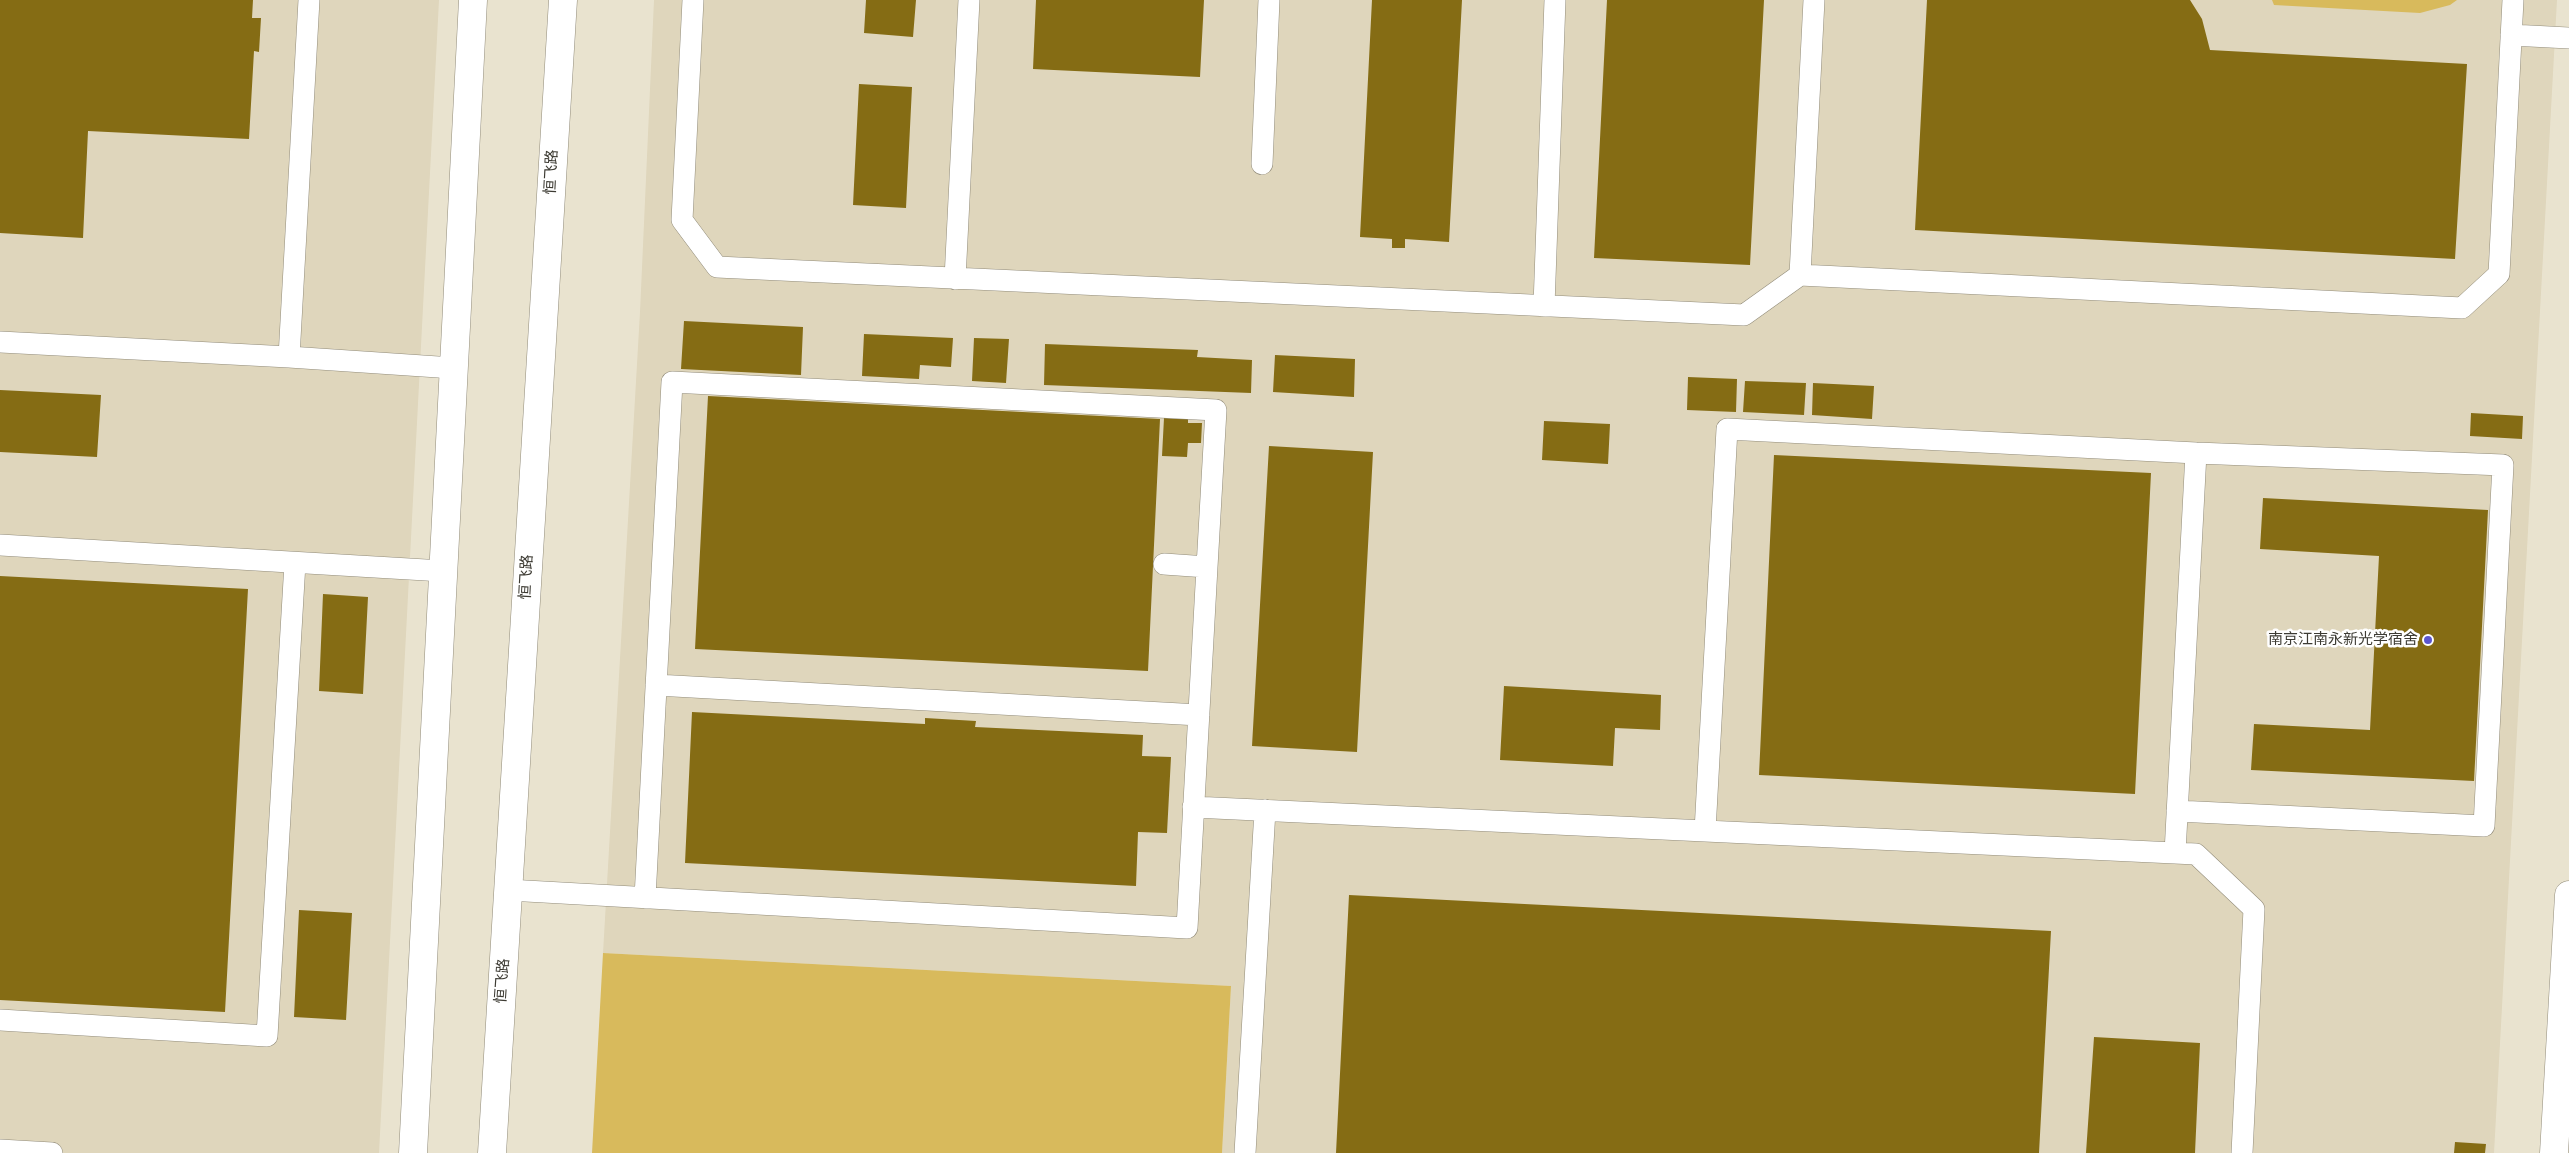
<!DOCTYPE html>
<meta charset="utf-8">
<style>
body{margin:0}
canvas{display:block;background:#e9e3cf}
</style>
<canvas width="2569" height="1153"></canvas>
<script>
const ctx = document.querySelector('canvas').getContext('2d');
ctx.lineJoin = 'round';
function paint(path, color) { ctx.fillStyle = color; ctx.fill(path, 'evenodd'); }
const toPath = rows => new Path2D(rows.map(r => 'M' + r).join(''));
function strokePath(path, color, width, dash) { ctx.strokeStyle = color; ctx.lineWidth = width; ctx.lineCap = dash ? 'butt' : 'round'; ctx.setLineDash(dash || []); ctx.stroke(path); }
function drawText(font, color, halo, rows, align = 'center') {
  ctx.font = font + ' "DejaVu Sans","Noto Sans SC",sans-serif'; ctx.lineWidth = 5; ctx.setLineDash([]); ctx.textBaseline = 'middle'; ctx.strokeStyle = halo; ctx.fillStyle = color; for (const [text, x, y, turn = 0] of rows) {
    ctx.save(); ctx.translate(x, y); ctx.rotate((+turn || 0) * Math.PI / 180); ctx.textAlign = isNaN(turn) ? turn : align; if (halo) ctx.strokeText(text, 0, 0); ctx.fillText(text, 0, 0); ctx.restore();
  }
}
paint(toPath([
 [0,0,439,0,379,1153,0,1153],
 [654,0,2557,0,2494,1153,1222,1153,1231,986,603,953,640,312]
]), '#dfd6bc');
paint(toPath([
 [2272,0,2457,0,2450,5,2420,13,2274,5],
 [603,953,1231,986,1222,1153,592,1153]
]), '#d8ba5c');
paint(toPath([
 [0,0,253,0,252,18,261,18,259,52,254,51,249,139,88,131,83,238,0,233],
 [866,0,916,0,913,37,864,33],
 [1036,0,1204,0,1200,77,1033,69],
 [1372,0,1462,0,1449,242,1405,239,1405,248,1392,248,1392,239,1360,237],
 [1607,0,1764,0,1750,265,1594,258],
 [1927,0,2190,0,2202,19,2210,50,2467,64,2455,259,1915,230],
 [859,84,912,87,906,208,853,205],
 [684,321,803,327,801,375,681,369],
 [864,334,953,338,951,367,920,365,919,379,862,376],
 [974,338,1009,339,1006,383,972,381],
 [1045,344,1198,350,1197,357,1252,360,1251,393,1044,385],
 [1275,355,1355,359,1354,397,1273,392],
 [1688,377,1737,379,1736,412,1687,410],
 [1745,381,1806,383,1804,415,1743,412],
 [1813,383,1874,386,1872,419,1812,415],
 [0,390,101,395,97,457,0,452],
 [708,396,1160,419,1148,671,695,649],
 [2471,413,2523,416,2522,439,2470,436],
 [1164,418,1188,419,1188,423,1202,423,1201,443,1188,443,1187,457,1162,456],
 [1544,421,1610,424,1608,464,1542,460],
 [1269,446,1373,452,1357,752,1252,746],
 [1774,455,2151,473,2135,794,1759,775],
 [2263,498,2488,510,2474,781,2251,770,2254,724,2370,730,2379,556,2260,549],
 [0,576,248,589,225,1012,0,1000],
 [323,594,368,597,363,694,319,691],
 [1504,686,1661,695,1660,730,1615,728,1613,766,1500,760],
 [692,712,925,724,925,718,976,721,975,727,1143,735,1142,756,1171,757,1167,833,1138,832,1136,886,685,863],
 [1349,895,2051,931,2039,1153,1336,1153],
 [299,910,352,913,346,1020,294,1017],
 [2094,1037,2200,1043,2195,1153,2086,1153],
 [2455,1142,2486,1144,2485,1153,2454,1153]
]), '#856c14');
const lane = toPath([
 [693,0,682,220,717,267,1744,315,1800,275,2462,308,2499,274,2513,0],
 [2511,35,2569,38],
 [1262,164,1269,0],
 [1800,275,1814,0],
 [955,279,969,0],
 [1544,306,1555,0],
 [0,342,289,357,309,0],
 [289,357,453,368],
 [0,545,443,571],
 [656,685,1199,715],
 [1193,807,2196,854,2254,909,2242,1153],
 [1705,831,1727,429,2196,453,2503,465,2484,826,2177,811],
 [2175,853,2196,453],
 [508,890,1187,928,1207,567,1164,564],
 [645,898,672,382,1216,410,1207,567],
 [0,1020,267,1036,295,563],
 [0,1150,52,1153],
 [1245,1153,1265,810]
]);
const secondary = toPath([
 [413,1153,473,0],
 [492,1153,563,0],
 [2554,1153,2569,895]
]);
strokePath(lane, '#928c7a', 22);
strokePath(secondary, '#928c7a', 29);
strokePath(lane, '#fff', 21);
strokePath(secondary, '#fff', 28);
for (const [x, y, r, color] of [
 [2428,640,5,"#5b56ce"]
]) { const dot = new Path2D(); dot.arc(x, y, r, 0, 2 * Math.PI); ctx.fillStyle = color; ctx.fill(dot); strokePath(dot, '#fff', 2); }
drawText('15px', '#3d3b33', '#fff', [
 ["恒飞路",552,172,-87],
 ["恒飞路",527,577,-87],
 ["恒飞路",503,981,-86]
]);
drawText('15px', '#3d3b33', '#fff', [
 ["南京江南永新光学宿舍",2418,640]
], 'right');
</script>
